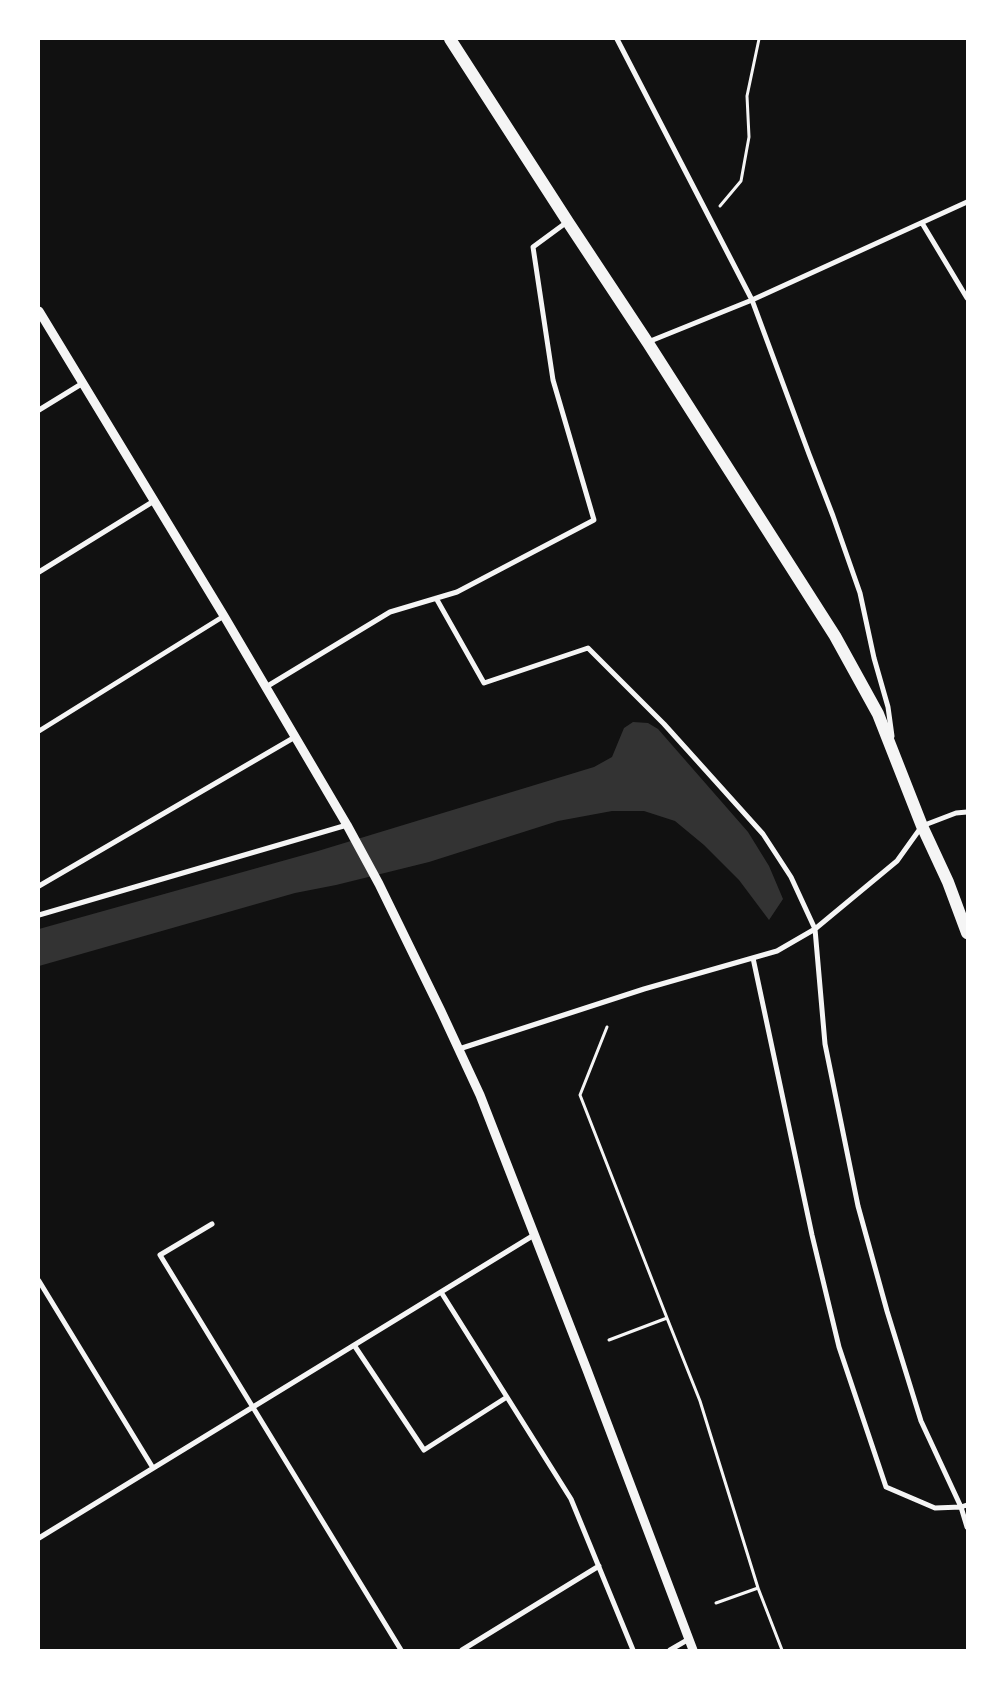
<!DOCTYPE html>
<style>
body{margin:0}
#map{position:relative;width:1006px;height:1689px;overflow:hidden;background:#111;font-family:"IBM Plex Sans",sans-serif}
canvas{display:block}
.frame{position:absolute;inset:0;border:40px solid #fff;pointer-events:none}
</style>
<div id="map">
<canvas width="1006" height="1689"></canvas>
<div class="frame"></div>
</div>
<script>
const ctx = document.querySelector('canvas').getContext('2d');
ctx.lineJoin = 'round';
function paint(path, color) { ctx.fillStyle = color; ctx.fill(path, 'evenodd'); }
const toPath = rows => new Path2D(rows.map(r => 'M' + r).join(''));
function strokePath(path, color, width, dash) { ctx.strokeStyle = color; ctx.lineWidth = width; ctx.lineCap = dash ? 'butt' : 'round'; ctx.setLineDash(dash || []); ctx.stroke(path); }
paint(toPath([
 [633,722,648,723,658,729,748,832,769,866,783,899,769,920,739,880,704,845,675,821,644,811,612,811,558,821,429,862,336,885,295,893,39,966,39,929,318,851,594,767,612,757,624,728]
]), '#333');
strokePath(toPath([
 [720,206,741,181,749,137,747,96,759,39],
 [607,1027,580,1095,667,1318],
 [609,1340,667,1318,700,1401,758,1588],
 [716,1603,758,1588,782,1650]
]), '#f5f5f5', 3);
strokePath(toPath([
 [617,39,752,300,809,454,833,516,860,593,874,658,888,707,892,736],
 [922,223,967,298],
 [648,342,752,300,967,202],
 [39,410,83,383],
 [39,572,154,501],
 [436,598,484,683,588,648,664,724,763,834,791,877,815,929,777,951,644,989,459,1049],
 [266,687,390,612,457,592,594,520,553,380,533,247,567,222],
 [39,731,224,616],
 [967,812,956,813,922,826,897,861,815,929,825,1044,858,1206,887,1311,921,1421,961,1507,967,1527],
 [39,886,295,737],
 [39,915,347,825],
 [753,958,812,1235,839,1347,886,1487,935,1508,961,1507,967,1505],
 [212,1224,160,1255,401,1650],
 [39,1281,153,1468],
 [441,1292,571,1499,633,1650],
 [354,1345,424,1450,507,1397],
 [39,1538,534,1235],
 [462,1650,599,1566],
 [670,1650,689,1639]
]), '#f5f5f5', 5);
strokePath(toPath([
 [39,311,224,616,347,825,379,884,441,1011,480,1095,587,1370,693,1650]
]), '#f5f5f5', 9);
strokePath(toPath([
 [450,39,568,222,648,343,835,636,878,714,922,826,948,882,967,933]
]), '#f5f5f5', 12);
</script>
